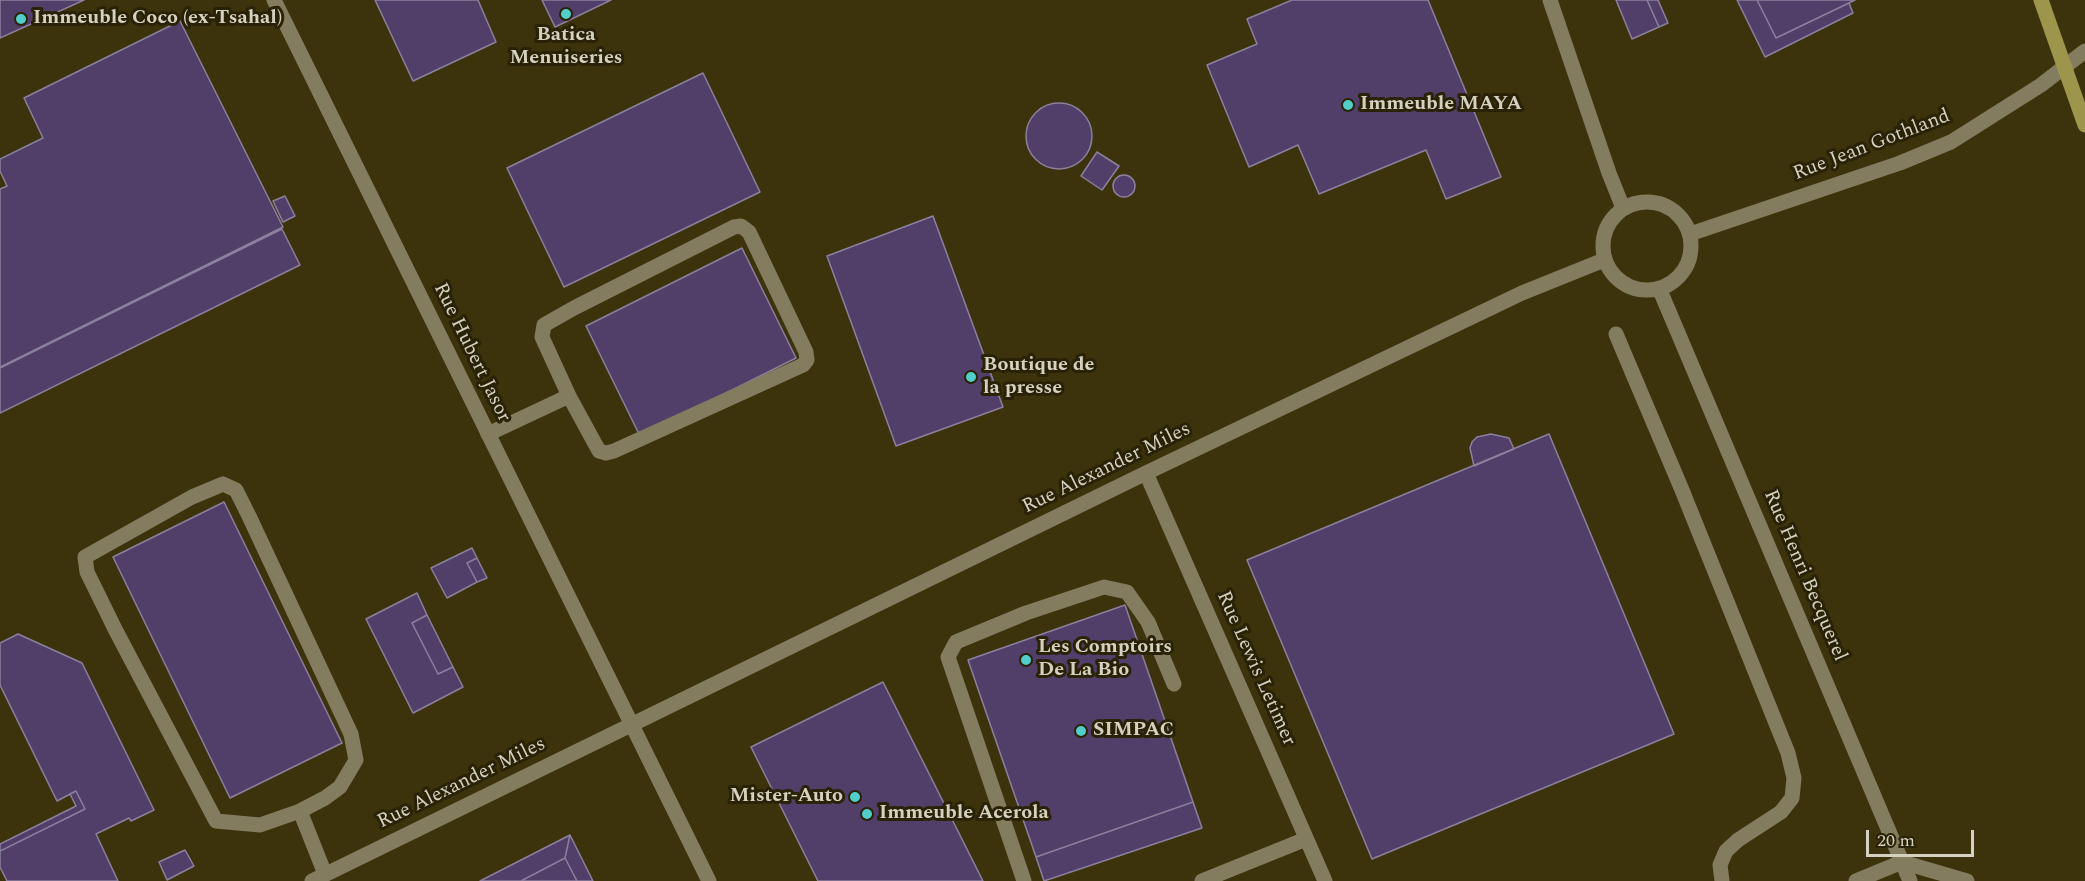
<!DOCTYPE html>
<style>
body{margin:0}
#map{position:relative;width:2085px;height:881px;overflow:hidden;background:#342c10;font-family:Spectral,serif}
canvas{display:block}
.scale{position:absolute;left:1866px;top:830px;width:108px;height:27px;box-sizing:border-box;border:3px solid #d5d1c1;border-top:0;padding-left:8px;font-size:18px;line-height:21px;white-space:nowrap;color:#d5d1c1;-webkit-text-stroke:4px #2a2206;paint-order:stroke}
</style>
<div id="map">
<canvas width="2085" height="881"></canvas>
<div class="scale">20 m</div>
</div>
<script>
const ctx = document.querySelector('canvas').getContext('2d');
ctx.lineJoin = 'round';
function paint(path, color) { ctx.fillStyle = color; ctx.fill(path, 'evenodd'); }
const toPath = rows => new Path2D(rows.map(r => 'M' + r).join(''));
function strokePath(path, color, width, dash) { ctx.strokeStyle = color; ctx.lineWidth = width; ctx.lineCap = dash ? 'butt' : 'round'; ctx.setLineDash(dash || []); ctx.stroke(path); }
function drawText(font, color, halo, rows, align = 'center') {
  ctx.font = font + ' Spectral,serif'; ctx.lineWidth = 6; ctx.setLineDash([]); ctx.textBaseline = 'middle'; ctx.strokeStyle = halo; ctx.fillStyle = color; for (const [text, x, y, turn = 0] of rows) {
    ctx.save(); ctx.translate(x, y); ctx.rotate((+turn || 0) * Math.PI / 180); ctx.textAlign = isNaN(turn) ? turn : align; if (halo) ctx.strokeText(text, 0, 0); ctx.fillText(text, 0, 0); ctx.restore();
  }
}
paint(toPath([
 [0,0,2085,0,2085,881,0,881]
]), '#3c330d');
const building = toPath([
 [0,0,84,0,0,38,0,0],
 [375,0,478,0,496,42,413,81,375,0],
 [542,0,611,0,555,27,542,0],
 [1292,0,1428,0,1501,177,1446,199,1426,150,1319,194,1298,145,1249,167,1207,65,1257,44,1247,19,1292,0],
 [1616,0,1647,0,1659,27,1632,39,1616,0],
 [1647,0,1658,0,1668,23,1659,27,1647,0],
 [1737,0,1757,0,1776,38,1849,3,1853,13,1765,57,1737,0],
 [1757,0,1855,0,1776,38,1757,0],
 [180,21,283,227,0,367,0,189,7,186,0,171,0,159,43,138,24,98,180,21],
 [703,73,760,192,564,287,507,168,703,73],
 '1026 136a33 33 0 1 1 66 0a33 33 0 1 1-66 0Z',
 [1097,152,1119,166,1102,190,1081,176,1097,152],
 '1113 186a11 11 0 1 1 22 0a11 11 0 1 1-22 0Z',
 [285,196,295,216,283,222,273,201,285,196],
 [933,216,1003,407,896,446,827,256,933,216],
 [282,229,300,265,0,413,0,368,282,229],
 [742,248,796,358,640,436,586,326,742,248],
 [1491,434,1509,438,1514,449,1474,466,1470,448,1472,442,1477,437,1491,434],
 [1549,434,1674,734,1372,859,1247,560,1549,434],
 [224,502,342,743,230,798,113,557,224,502],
 [472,548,477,558,467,563,477,582,447,598,431,568,472,548],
 [477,558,487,578,477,582,467,563,477,558],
 [417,593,427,615,412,623,438,674,453,667,463,687,413,713,366,619,417,593],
 [1125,605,1193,802,1036,857,968,660,1125,605],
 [427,615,453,667,438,674,412,623,427,615],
 [18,634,82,663,154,810,131,821,129,818,96,834,118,881,7,881,0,867,0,851,85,809,76,791,57,801,0,685,0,643,18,634],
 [883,682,983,881,818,881,751,747,883,682],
 [76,791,85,809,0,851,0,844,76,806,70,794,76,791],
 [1193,802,1202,828,1044,881,1036,857,1193,802],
 [570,835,593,881,577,881,565,858,570,835],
 [570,835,565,858,521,881,480,881,570,835],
 [185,850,194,866,167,880,159,862,185,850],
 [565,858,577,881,521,881,565,858]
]);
paint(building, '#513e69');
strokePath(building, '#8b809d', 1.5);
strokePath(toPath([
 [741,226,749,232,806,352,807,360,803,365,614,451,606,453,599,451,569,396,542,337,544,325,574,308,734,227,741,226],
 [1616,334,1682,490,1788,753,1794,778,1792,798,1781,812,1738,840,1726,851,1720,865,1722,881],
 [488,434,569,396],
 [223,484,236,490,249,516,351,734,356,760,340,787,325,798,300,811,260,825,216,821,115,629,87,572,85,557,192,497,223,484],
 [300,811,325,874],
 [1902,862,1967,881],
 [1024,881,948,657,956,642,1026,613,1104,587,1127,592,1148,622,1174,684],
 [1202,881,1306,839]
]), '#847c5e', 15);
strokePath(toPath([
 [274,0,709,881],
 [1550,0,1609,173,1623,208],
 [1146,473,1325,881],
 [312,881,1146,473,1522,293,1604,260],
 [1856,881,1902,862]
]), '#847c5e', 15);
strokePath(toPath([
 '1603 246a44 44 0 1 1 88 0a44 44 0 1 1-88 0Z',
 [1690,234,1900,163,1951,142,2041,85,2085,51],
 [1659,288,1910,881]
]), '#847c5e', 15);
strokePath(toPath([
 [2041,0,2085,125]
]), '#9e954d', 15);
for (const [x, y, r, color] of [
 [566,14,6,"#53cdca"],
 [21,19,6,"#53cdca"],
 [1348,105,6,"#53cdca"],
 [971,377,6,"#53cdca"],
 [1026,660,6,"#53cdca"],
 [1081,731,6,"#53cdca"],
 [855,797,6,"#53cdca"],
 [867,814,6,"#53cdca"]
]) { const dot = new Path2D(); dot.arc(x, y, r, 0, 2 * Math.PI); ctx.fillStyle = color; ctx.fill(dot); strokePath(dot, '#2a2206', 2); }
drawText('bold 20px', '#d5d1c1', '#2a2206', [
 ["Immeuble Coco (ex-Tsahal)",33,19],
 ["Batica",566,36,"center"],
 ["Menuiseries",566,59,"center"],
 ["Immeuble MAYA",1360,105],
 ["Boutique de",983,366],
 ["la presse",983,389],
 ["Les Comptoirs",1038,648],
 ["De La Bio",1038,671],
 ["SIMPAC",1093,731],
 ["Mister-Auto",843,797,"right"],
 ["Immeuble Acerola",879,814]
], 'left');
drawText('20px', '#d5d1c1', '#2a2206', [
 ["Rue Jean Gothland",1872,146,-21],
 ["Rue Hubert Jasor",471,353,64],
 ["Rue Alexander Miles",1107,469,-26],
 ["Rue Henri Becquerel",1804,576,67],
 ["Rue Lewis Letimer",1255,669,66],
 ["Rue Alexander Miles",462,784,-26]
]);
</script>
